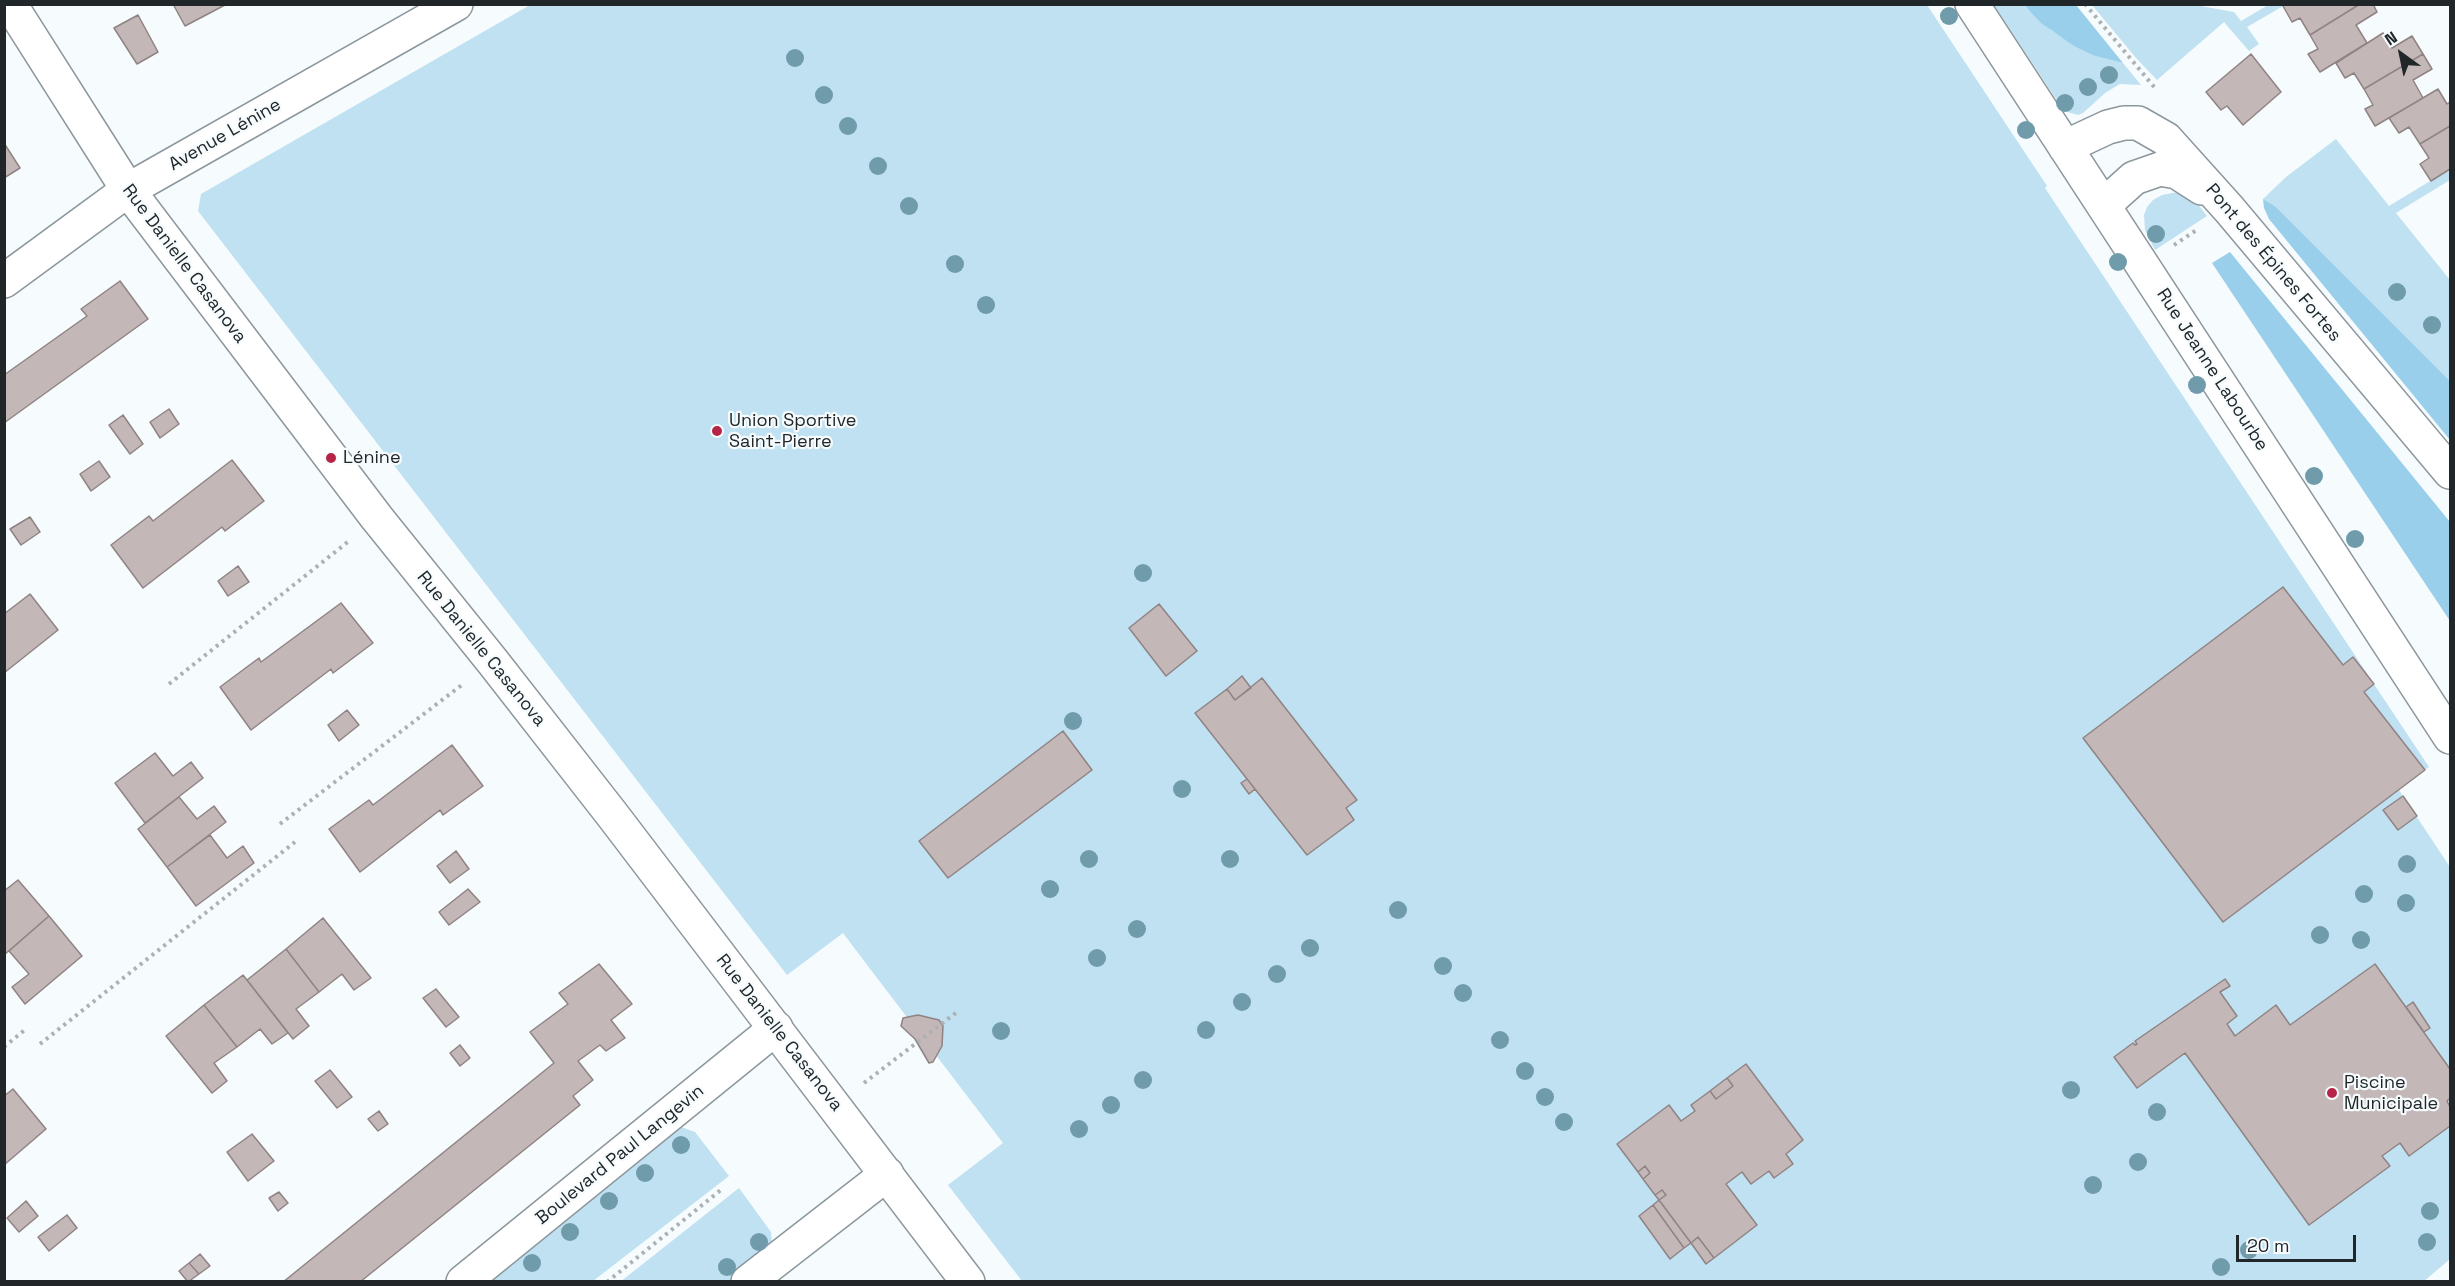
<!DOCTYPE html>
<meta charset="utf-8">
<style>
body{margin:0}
#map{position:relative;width:2455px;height:1286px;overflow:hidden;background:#f6fbfd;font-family:"Space Grotesk",sans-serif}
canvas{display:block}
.frame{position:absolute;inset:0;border:6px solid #212628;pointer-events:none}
.north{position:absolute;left:2371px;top:24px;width:60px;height:60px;-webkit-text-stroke:4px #f6fbfd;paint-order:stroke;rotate:327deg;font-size:16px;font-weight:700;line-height:24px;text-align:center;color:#212628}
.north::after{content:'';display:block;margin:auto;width:21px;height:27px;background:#212628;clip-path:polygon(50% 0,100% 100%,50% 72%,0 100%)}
.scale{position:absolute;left:2236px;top:1235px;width:120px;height:27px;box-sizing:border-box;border:3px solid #212628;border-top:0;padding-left:8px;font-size:18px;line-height:21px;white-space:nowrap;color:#212628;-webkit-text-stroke:4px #f6fbfd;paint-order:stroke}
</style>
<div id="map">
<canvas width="2455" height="1286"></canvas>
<div class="frame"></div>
<div class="north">N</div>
<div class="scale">20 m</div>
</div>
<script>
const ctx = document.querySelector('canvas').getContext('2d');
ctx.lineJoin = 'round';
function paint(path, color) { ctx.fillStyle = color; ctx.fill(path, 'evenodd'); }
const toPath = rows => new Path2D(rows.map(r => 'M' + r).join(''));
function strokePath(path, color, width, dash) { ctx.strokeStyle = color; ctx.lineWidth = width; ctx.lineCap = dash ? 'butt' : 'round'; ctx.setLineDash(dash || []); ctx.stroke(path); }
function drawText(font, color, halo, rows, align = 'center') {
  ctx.font = font + ' "Space Grotesk",sans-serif'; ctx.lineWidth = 4.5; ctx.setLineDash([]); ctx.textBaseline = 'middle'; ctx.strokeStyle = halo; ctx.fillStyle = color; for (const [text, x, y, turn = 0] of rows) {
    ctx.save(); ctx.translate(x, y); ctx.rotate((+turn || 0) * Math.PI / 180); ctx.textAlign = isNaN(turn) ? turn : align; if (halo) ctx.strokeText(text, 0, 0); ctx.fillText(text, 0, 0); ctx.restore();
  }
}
paint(toPath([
 [530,5,1927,5,2047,186,2045,188,2429,767,2399,790,2450,867,2450,1259,2423,1282,1022,1281,948,1185,1003,1143,874,974,843,933,787,975,198,211,201,194],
 [1994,5,2023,5,2052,31,2095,56,2123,63,2141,85,2120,84,2105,93,2083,113,2078,115,2064,111],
 [2092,5,2195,5,2234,12,2241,21,2268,5,2285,5,2247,27,2259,44,2249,51,2224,22,2157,80,2136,58],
 [2336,139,2389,206,2450,169,2450,180,2396,213,2450,280,2450,381,2275,206,2263,199,2286,177],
 [2178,192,2196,202,2207,216,2155,250,2145,230,2144,215,2147,207,2153,200,2162,195],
 [681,1127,695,1132,729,1176,593,1281,484,1282,676,1128],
 [739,1188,771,1232,772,1243,763,1255,729,1281,620,1282]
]), '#bfe1f2');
paint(toPath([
 [2024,5,2076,5,2123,63,2095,56,2074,46,2041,23],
 [2263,199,2275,206,2450,381,2450,440,2269,219,2264,208],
 [2230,252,2450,522,2450,621,2212,263]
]), '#99cfea');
const building = toPath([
 [173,4,224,4,225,5,185,26,173,4],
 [2285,4,2360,4,2310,35,2300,18,2292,22,2283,6,2285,4],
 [2360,4,2373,4,2377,12,2356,25,2367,43,2320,72,2308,54,2318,49,2310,35,2360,4],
 [138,15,158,52,137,64,114,28,138,15],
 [2383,33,2392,48,2412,36,2423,54,2364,89,2354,73,2345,78,2336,63,2383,33],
 [2251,54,2281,92,2243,125,2227,106,2221,110,2206,92,2251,54],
 [2423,54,2432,69,2413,80,2423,98,2375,126,2365,109,2373,105,2364,89,2423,54],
 [2438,89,2447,104,2450,102,2450,126,2420,144,2409,127,2399,133,2389,118,2438,89],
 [2450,126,2450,169,2431,181,2420,164,2429,158,2420,144,2450,126],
 [4,143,20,168,4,178,4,143],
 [120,281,148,319,4,423,4,375,87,316,81,309,120,281],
 [169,409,179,424,160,438,150,422,169,409],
 [123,415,143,444,130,454,109,425,123,415],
 [232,460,264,501,225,531,222,527,143,588,111,545,149,516,153,521,232,460],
 [99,461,110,477,91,491,80,474,99,461],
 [30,517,40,532,21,545,10,529,30,517],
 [238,566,249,582,228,596,218,581,238,566],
 [2283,587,2343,665,2353,657,2374,684,2364,692,2425,770,2223,922,2083,738,2283,587],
 [30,594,58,630,4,673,4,614,30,594],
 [341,603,373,643,333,673,331,669,251,730,220,687,259,658,261,662,341,603],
 [1159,604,1197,651,1166,676,1129,628,1159,604],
 [1242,676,1251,688,1235,700,1227,689,1242,676],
 [1262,678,1357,800,1346,808,1354,820,1307,855,1195,713,1227,689,1235,700,1262,678],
 [347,710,359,725,339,741,328,725,347,710],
 [1063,731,1092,770,948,878,919,841,1063,731],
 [452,745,483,786,443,815,440,810,360,872,329,829,369,800,373,805,452,745],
 [155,753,173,776,191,762,203,778,145,823,115,783,155,753],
 [1247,779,1255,789,1249,794,1241,783,1247,779],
 [2403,796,2417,816,2398,830,2383,810,2403,796],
 [179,797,197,819,214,806,226,822,167,867,138,829,179,797],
 [210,835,227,858,243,846,254,863,196,906,167,867,210,835],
 [456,851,469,869,450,883,437,866,456,851],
 [18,880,49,916,4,955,4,891,18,880],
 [468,889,480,902,449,925,439,912,468,889],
 [49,916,82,956,25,1004,12,987,29,974,9,951,49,916],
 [323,918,371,978,354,990,342,974,319,992,286,949,323,918],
 [286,949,319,992,296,1009,309,1026,293,1039,247,980,286,949],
 [599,964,632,1004,611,1020,625,1038,606,1051,600,1045,578,1061,593,1080,573,1096,580,1105,360,1282,283,1282,554,1063,530,1032,568,1004,559,993,599,964],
 [2375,964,2450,1069,2450,1098,2447,1101,2450,1107,2450,1126,2409,1156,2400,1143,2382,1156,2390,1166,2309,1225,2185,1053,2137,1088,2114,1057,2133,1043,2135,1045,2137,1044,2135,1041,2225,979,2230,986,2220,992,2237,1016,2227,1024,2235,1036,2276,1005,2290,1025,2375,964],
 [243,975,288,1033,272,1044,260,1029,237,1047,204,1005,243,975],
 [436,989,459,1017,446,1027,423,998,436,989],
 [2413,1002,2430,1028,2424,1032,2406,1007,2413,1002],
 [204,1005,237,1047,214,1063,227,1081,212,1093,166,1036,204,1005],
 [918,1015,939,1020,943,1026,942,1046,933,1062,929,1063,915,1039,901,1026,903,1018,918,1015],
 [460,1045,470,1058,460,1066,450,1053,460,1045],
 [1746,1064,1803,1140,1786,1154,1793,1164,1774,1178,1769,1171,1751,1184,1742,1172,1726,1184,1757,1225,1714,1258,1698,1237,1691,1243,1659,1200,1666,1195,1662,1190,1655,1195,1643,1179,1650,1173,1645,1166,1638,1172,1617,1144,1669,1105,1681,1121,1695,1111,1691,1105,1710,1091,1716,1099,1733,1086,1727,1078,1746,1064],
 [330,1070,352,1097,337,1108,315,1081,330,1070],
 [1727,1078,1733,1086,1716,1099,1710,1091,1727,1078],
 [13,1089,46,1129,4,1165,4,1096,13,1089],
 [379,1111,388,1124,378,1131,368,1119,379,1111],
 [252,1134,274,1161,248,1181,227,1152,252,1134],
 [1645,1166,1650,1173,1643,1179,1638,1172,1645,1166],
 [1662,1190,1666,1195,1659,1200,1655,1195,1662,1190],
 [279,1192,288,1203,278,1211,269,1198,279,1192],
 [1659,1200,1691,1243,1684,1248,1653,1205,1659,1200],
 [26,1201,38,1216,19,1232,7,1218,26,1201],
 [1653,1205,1684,1248,1670,1259,1639,1216,1653,1205],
 [67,1215,77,1228,49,1251,38,1237,67,1215],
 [1698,1237,1714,1258,1706,1264,1691,1243,1698,1237],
 [200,1254,210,1266,199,1274,189,1263,200,1254],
 [189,1263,199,1274,188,1282,179,1271,189,1263]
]);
paint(building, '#c4b7b7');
strokePath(building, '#908384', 1.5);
const minor = toPath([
 [10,4,128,190,377,518,493,662,614,817,968,1282],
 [4,281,128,190,456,4],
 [463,1282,776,1028],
 [748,1282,887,1174]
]);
const tertiary = toPath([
 [1972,4,2450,737],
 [2065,147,2108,127,2124,123,2138,123,2166,139,2229,209,2450,472],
 [2104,205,2134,178,2160,169,2177,172,2202,188]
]);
strokePath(minor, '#8c979d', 36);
strokePath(tertiary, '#8c979d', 36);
strokePath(toPath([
 [2085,4,2155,88],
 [2174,245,2198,229],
 [169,684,349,541],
 [280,824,463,684],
 [40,1044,295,842],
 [4,1047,27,1028],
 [864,1083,957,1012],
 [607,1282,722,1189]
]), '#acb1b3', 4, [3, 4.5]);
strokePath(minor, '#fff', 33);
strokePath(tertiary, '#fff', 33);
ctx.fillStyle = '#709baa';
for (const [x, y] of [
 [1949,16],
 [795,58],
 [2109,75],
 [2088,87],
 [824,95],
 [2065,103],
 [848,126],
 [2026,130],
 [878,166],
 [909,206],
 [2156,234],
 [2118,262],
 [955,264],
 [2397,292],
 [986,305],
 [2432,325],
 [2197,385],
 [2314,476],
 [2355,539],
 [1143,573],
 [1073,721],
 [1182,789],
 [1089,859],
 [1230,859],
 [2407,864],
 [1050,889],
 [2364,894],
 [2406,903],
 [1398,910],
 [1137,929],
 [2320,935],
 [2361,940],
 [1310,948],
 [1097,958],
 [1443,966],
 [1277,974],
 [1463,993],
 [1242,1002],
 [1206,1030],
 [1001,1031],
 [1500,1040],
 [1525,1071],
 [1143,1080],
 [2071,1090],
 [1545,1097],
 [1111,1105],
 [2157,1112],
 [1564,1122],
 [1079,1129],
 [681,1145],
 [2138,1162],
 [645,1173],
 [2093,1185],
 [609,1201],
 [2430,1211],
 [570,1232],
 [759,1242],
 [2427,1242],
 [2249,1250],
 [532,1263],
 [727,1267],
 [2221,1267]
]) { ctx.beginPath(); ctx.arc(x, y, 9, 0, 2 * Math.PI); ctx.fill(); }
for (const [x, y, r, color] of [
 [717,431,6,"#b62548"],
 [331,458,6,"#b62548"],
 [2332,1093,6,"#b62548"]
]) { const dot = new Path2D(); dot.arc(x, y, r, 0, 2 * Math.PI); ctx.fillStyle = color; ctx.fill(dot); strokePath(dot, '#f6fbfd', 2); }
drawText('18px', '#212628', '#f6fbfd', [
 ["Avenue Lénine",225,135,-30],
 ["Pont des Épines Fortes",2273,263,50],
 ["Rue Danielle Casanova",184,264,53],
 ["Rue Jeanne Labourbe",2212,370,57],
 ["Rue Danielle Casanova",481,649,51],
 ["Rue Danielle Casanova",779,1033,52],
 ["Boulevard Paul Langevin",620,1155,-39]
]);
drawText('18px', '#212628', '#f6fbfd', [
 ["Union Sportive",729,421],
 ["Saint-Pierre",729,442],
 ["Lénine",343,458],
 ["Piscine",2344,1083],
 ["Municipale",2344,1104]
], 'left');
</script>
